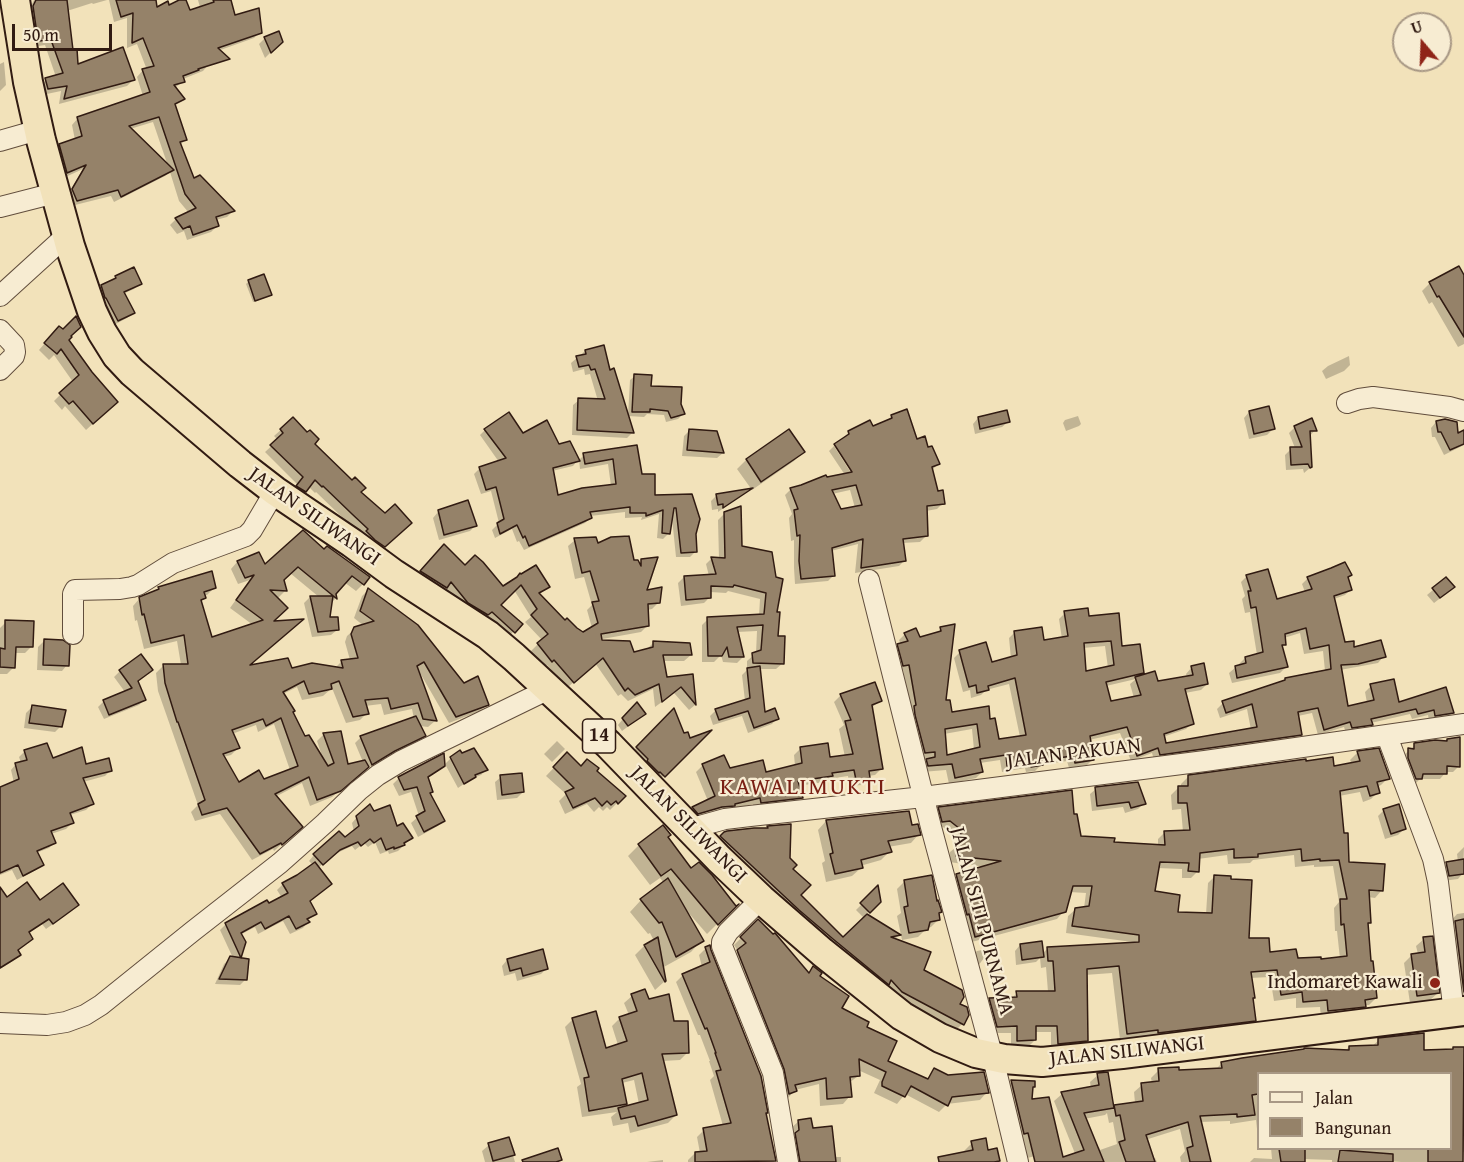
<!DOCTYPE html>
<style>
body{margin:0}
#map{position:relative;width:1464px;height:1162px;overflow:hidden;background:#f2e2ba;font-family:"Gentium Book Plus",serif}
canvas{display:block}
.legend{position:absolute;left:1257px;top:1072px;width:195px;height:78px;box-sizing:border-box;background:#f7ecd2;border:2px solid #a89885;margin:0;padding:8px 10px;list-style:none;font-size:18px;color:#311b12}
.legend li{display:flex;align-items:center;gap:12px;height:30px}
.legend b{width:30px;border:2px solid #a89885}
.north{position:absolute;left:1392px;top:12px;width:60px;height:60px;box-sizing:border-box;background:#f7ecd2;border:2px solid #a89885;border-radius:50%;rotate:341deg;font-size:16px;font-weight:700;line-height:24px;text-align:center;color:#311b12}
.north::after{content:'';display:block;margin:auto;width:21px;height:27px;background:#8f2418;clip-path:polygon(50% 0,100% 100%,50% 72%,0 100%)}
.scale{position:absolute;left:12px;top:24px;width:100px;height:27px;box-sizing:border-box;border:3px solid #311b12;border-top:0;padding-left:8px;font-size:18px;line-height:21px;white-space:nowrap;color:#311b12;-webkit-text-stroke:4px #f7ecd2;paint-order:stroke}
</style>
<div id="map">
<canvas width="1464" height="1162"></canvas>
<ul class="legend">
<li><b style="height:8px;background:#f7ecd2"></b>Jalan</li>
<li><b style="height:16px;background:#958269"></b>Bangunan</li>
</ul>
<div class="north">U</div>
<div class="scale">50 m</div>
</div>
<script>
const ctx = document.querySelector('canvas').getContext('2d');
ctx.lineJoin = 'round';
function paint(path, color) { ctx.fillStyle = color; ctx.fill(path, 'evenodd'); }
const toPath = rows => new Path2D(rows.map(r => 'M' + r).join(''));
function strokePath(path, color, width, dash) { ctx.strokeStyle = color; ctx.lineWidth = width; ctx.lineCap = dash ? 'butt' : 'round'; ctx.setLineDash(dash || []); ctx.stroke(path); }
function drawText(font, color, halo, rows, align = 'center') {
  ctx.font = font + ' "Gentium Book Plus",serif'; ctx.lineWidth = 4.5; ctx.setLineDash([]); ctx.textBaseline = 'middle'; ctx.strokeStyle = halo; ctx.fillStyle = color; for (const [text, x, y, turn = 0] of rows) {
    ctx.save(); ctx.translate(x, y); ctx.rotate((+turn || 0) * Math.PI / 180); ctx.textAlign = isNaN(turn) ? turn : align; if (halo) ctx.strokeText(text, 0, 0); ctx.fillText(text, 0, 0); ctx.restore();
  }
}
paint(toPath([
 [34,0,107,0,93,4,92,3,67,11,72,52,76,66,134,79,127,86,59,104,61,91,42,95,40,86,46,80,56,77,45,45,32,47,27,14],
 [109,0,154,0,156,10,169,7,184,0,209,64,203,71,183,79,183,81,175,88,183,99,174,106,186,139,180,145,193,180,233,211,227,217,216,220,218,225,211,232,187,240,184,231,177,234,170,225,176,219,189,213,179,201,170,172,165,176,114,202,111,196,71,206,67,196,83,169,61,179,54,152,60,145,75,140,72,125,78,118,143,96,137,77,143,70,147,70,137,44,127,48,127,18,114,22],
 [153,122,168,166,130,129],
 [198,0,229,0,234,17,260,32,254,38,212,53],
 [265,38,281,42,265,58,259,44],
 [4,62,6,85,0,91,0,64],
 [263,276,270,294,267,297,253,302,246,284,248,282],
 [116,277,140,283,134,289,123,294,133,313,127,318,112,326,96,292,102,287,112,282],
 [1464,278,1464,344,1458,347,1432,302,1429,304,1422,291,1430,283],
 [52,335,67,340,109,409,86,430,65,406,62,410,54,401,73,382,54,355,49,360,39,350],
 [585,351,632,433,627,438,572,435,573,405,579,400,598,401,590,374,585,375,584,369,573,372,571,363],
 [1349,356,1350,365,1344,371,1326,379,1322,371,1328,366],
 [635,376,650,387,680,404,683,414,678,419,666,422,664,415,647,414,644,417,628,416,630,380],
 [906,411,916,441,927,449,938,464,932,470,937,492,943,503,937,509,926,511,926,536,920,542,902,543,905,560,899,566,855,573,858,544,831,551,834,575,828,581,795,584,794,568,794,540,791,541,789,518,792,514,785,495,791,489,845,475,829,451,834,446,855,479,843,438,849,432,872,428,886,422,891,417],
 [850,490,855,508,840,511,832,494],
 [1249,412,1273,429,1267,435,1249,439,1244,418],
 [1078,416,1081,424,1079,426,1066,431,1063,423,1065,420],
 [978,418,1008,422,1002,427,975,434,973,424],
 [293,419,313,444,359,492,403,529,378,552,316,492,315,493,308,486,298,497,291,493,297,484,265,452,278,440,274,436],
 [1436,422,1456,435,1464,431,1464,445,1444,455,1435,437,1432,437,1431,428],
 [1295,427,1315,430,1309,437,1311,467,1304,473,1303,469,1286,470,1285,455,1291,449,1295,448,1289,433],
 [485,430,523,435,558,446,578,460,573,466,552,471,557,497,611,486,608,464,580,469,579,460,584,455,636,447,640,475,654,496,691,495,695,534,695,552,690,557,676,557,672,518,669,533,663,539,657,538,659,514,641,520,642,517,625,518,625,512,590,516,590,518,585,523,524,550,519,541,517,542,512,529,495,538,492,530,499,523,491,491,481,494,474,474,479,469,499,462,480,435],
 [690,430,723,453,717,458,682,456,684,436],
 [789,431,803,452,794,461,752,490,737,469,746,460],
 [749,490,718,512,718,509,712,510,711,501,717,495],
 [464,503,475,526,470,531,439,540,433,518,438,512],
 [724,514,741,547,770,553,776,637,783,663,776,669,759,669,764,714,777,718,772,724,748,733,742,716,713,725,710,716,716,710,745,701,742,675,747,670,747,661,756,653,757,631,737,632,743,657,737,663,723,662,721,655,714,662,702,662,702,625,708,619,759,616,760,599,728,591,726,593,710,592,710,597,704,603,681,606,678,583,684,577,709,576,706,564,712,558,719,559,718,520],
 [303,532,363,584,356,591,344,582,335,594,335,599,330,604,329,619,337,630,331,635,312,637,304,603,310,597,319,597,290,573,283,580,285,591,277,599,271,623,246,668,291,670,335,668,342,661,350,660,345,642,347,636,355,629,364,626,354,618,362,596,368,590,463,685,487,704,480,711,449,723,420,673,435,721,428,727,420,726,424,735,418,741,387,756,366,769,332,797,310,806,302,783,275,797,294,833,274,851,273,849,252,860,220,814,195,821,191,812,198,805,158,691,156,673,163,666,181,665,177,641,144,649,137,620,135,621,133,606,140,598,155,592,159,588,214,588,207,595,204,596,205,598,200,602,211,639,253,625,230,608,250,580,238,584,231,569,237,562,265,567],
 [297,687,302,700,323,696,332,688,346,723,360,720,367,713,365,706,381,704,384,715,412,709,414,719,361,737,355,743,363,762,347,766,324,734,317,741,322,756,321,757,304,737,283,694],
 [274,724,290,770,264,781,238,785,223,757,231,755,238,748,232,734,256,725,258,732],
 [575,540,597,545,639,564,642,561,645,592,659,602,652,609,647,610,648,625,641,632,597,640,633,654,647,649,653,643,691,655,684,661,663,661,665,679,691,676,695,705,689,710,674,693,655,707,653,689,628,701,621,694,618,696,595,663,567,688,547,665,544,667,531,651,542,640,525,622,531,617,514,590,499,605,521,624,507,638,462,609,445,588,439,594,415,578,438,552,503,588,516,579,548,587,539,595,564,622,583,634,592,628,587,610,592,605,584,577,575,579,568,546],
 [1247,576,1276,601,1305,592,1302,584,1308,578,1347,578,1351,589,1345,595,1334,599,1344,643,1353,649,1384,656,1378,663,1340,670,1347,707,1367,703,1365,692,1371,686,1398,704,1445,688,1452,713,1446,719,1429,721,1428,715,1412,719,1410,714,1371,723,1371,724,1365,731,1346,733,1344,727,1318,735,1312,713,1298,716,1301,734,1295,741,1154,760,1152,753,1131,761,1120,733,1089,740,1093,759,1087,765,1069,768,1067,761,1041,765,1035,771,1026,772,1025,768,1002,772,1000,760,980,763,982,772,976,778,949,784,946,770,922,772,921,767,930,758,919,758,903,670,897,672,892,651,898,645,901,645,899,640,905,634,919,639,936,634,941,629,944,702,951,713,989,721,998,741,1020,737,1009,684,986,690,981,695,971,698,970,690,963,692,954,658,960,652,990,664,1011,659,1009,638,1015,632,1043,642,1062,639,1059,619,1065,613,1087,617,1121,648,1142,672,1137,678,1157,683,1187,677,1186,674,1192,667,1207,684,1201,690,1185,693,1192,723,1186,729,1163,737,1165,744,1251,730,1247,709,1220,718,1217,709,1223,703,1282,682,1286,679,1325,671,1323,651,1304,654,1300,633,1284,638,1285,644,1281,648,1286,667,1280,673,1232,683,1229,673,1236,667,1240,666,1239,664,1245,658,1257,655,1250,612,1245,613,1242,599,1245,596,1241,582],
 [1105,646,1108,668,1085,673,1083,648],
 [1136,679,1130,684,1134,698,1110,703,1106,686],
 [972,729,974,750,946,756,944,734],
 [1446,579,1447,593,1434,603,1427,595],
 [6,622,32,646,25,653,15,653,14,667,7,674,0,674,0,628],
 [44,641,67,665,62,671,37,670,38,647],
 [151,670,137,682,145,699,139,705,104,719,98,707,104,701,125,692,114,677,120,671],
 [841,695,880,701,871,708,882,768,875,775,868,776,868,778,862,785,849,786,848,776,828,779,824,782,798,786,801,798,795,804,754,809,753,804,691,820,686,815,693,808,708,801,696,772,703,765,729,770,765,774,795,766,794,755,801,748,829,759,845,757,839,729,844,725,834,702],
 [32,707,61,726,55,732,24,728,26,713],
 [631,709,638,719,622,731,618,725],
 [674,711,683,735,689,740,706,734,656,783,629,755],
 [1447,740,1459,766,1453,772,1446,772,1440,779,1420,779,1415,784,1403,756,1415,745,1445,742],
 [557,741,565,749,552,762,544,754],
 [1378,750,1388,778,1381,785,1377,787,1378,792,1371,799,1363,802,1360,792,1339,796,1348,863,1382,890,1375,898,1368,897,1370,922,1366,926,1376,998,1369,1005,1365,1005,1357,1013,1321,1018,1320,1007,1296,1008,1296,998,1274,1001,1270,977,1250,978,1254,997,1251,1000,1254,1020,1247,1027,1120,1040,1112,973,1085,975,1087,1040,1080,1047,1051,1050,1051,1032,1035,1032,1035,1040,1028,1047,1011,1047,1011,1033,990,1033,983,1007,990,1000,1011,999,1017,993,1048,992,1046,967,1041,968,1040,958,1036,962,1016,965,1015,951,1020,945,1042,954,1047,949,1132,944,1132,942,1066,933,1068,916,1076,909,1084,908,1086,893,1069,892,1064,911,1057,919,968,943,950,882,957,875,986,867,949,862,950,852,955,848,953,836,943,827,935,828,932,816,939,809,1073,816,1080,837,1113,844,1158,846,1158,839,1165,832,1183,832,1181,809,1172,810,1171,795,1178,788,1181,788,1181,784,1188,777,1305,763,1333,768,1352,764,1350,760,1357,753],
 [1227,855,1228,864,1250,863,1253,860,1294,855,1295,867,1314,865,1314,867,1333,866,1339,902,1334,908,1335,931,1337,931,1340,959,1320,960,1296,960,1268,954,1247,940,1215,876,1208,883,1206,914,1176,914,1153,893,1157,868,1182,869,1182,878,1191,878,1198,871,1198,859],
 [25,751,52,760,111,770,105,776,83,782,92,804,86,810,70,815,72,823,66,829,51,834,54,843,49,848,36,853,42,864,36,870,17,880,12,870,0,875,0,788,14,783,11,770,16,764,21,763,19,757],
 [15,766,18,766,20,786],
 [567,754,581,767,595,771,624,796,610,810,607,807,603,811,599,807,594,812,587,804,565,814,559,801,566,794,546,776],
 [443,756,444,765,438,771,427,778,432,792,429,794,443,820,438,826,418,837,411,823,419,816,411,792,399,796,393,784,399,778],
 [451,758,486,770,481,775,471,779,458,788,445,764],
 [501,777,523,792,517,798,497,800,495,782],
 [1096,789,1144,803,1138,809,1125,813,1123,807,1092,811,1090,794],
 [1384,810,1404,829,1398,835,1385,839,1378,816],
 [374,813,411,838,398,851,389,854,388,851,380,854,375,842,368,847,364,843,355,850,352,846,333,855,318,868,309,901,315,914,307,921,308,922,303,928,290,934,283,921,258,934,255,927,240,935,244,942,240,957,238,959,246,979,240,985,215,984,224,964,230,958,233,958,220,930,226,924,269,906,282,898,277,890,283,884,313,865,309,861,314,855,345,839,354,832,352,823,357,817],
 [826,821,910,827,919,834,911,843,888,847,890,851,881,860,860,866,861,868,852,876,826,882,822,863,825,861,818,830],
 [768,828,788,859,799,895,843,940,865,919,856,910,877,889,879,901,865,915,899,935,894,940,923,971,958,1004,962,1024,953,1033,893,1001,712,846,725,833,766,830],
 [666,837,690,870,735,906,707,934,686,910,685,911,702,940,691,952,662,968,665,981,655,990,635,955,644,946,654,941,650,933,648,934,630,912,641,900,664,883,660,878,650,885,628,856,639,845],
 [1464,847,1463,873,1458,879,1443,881,1441,869,1447,863,1458,862,1457,854],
 [905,881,938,914,939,919,931,927,927,928,918,937,902,940,897,916,901,913,897,889],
 [0,889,7,900,40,902,71,911,46,929,42,924,28,934,31,939,17,951,19,955,13,961,0,969],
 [1464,913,1464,999,1455,1001,1449,923,1457,914],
 [758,921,808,974,814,968,818,977,840,1008,865,1027,886,1062,926,1080,935,1070,987,1092,980,1100,947,1104,939,1112,905,1094,897,1104,874,1093,880,1080,858,1070,858,1076,849,1083,850,1096,843,1104,820,1106,819,1084,795,1090,788,1098,781,1100,730,959,738,951,734,945],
 [1424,939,1438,993,1430,1000,1410,1003,1404,963,1412,955,1418,954,1416,946],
 [706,948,765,1114,774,1162,688,1162,688,1160,695,1153,700,1153,697,1137,704,1130,723,1126,710,1080,714,1076,709,1061,710,1061,700,1035,698,1035,676,982,683,975,702,967,699,955],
 [982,950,984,958,975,970,971,956,977,951],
 [507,960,547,968,541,974,517,981,515,973,504,976,502,966],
 [632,996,648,1000,673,1023,687,1053,680,1060,663,1061,676,1115,668,1123,630,1133,628,1123,613,1126,611,1117,617,1112,582,1117,577,1087,581,1084,565,1027,573,1019,605,1050,618,1045,612,1026,619,1019,629,1015,624,1003],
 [634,1080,639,1104,621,1109,626,1104,622,1083],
 [1379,1040,1423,1052,1464,1049,1464,1152,1462,1152,1462,1162,1401,1162,1374,1160,1374,1162,1332,1162,1332,1160,1303,1159,1303,1162,1250,1162,1254,1158,1272,1159,1271,1148,1450,1148,1450,1074,1258,1074,1258,1129,1257,1129,1256,1120,1230,1124,1230,1121,1200,1122,1210,1162,1181,1162,1180,1157,1185,1151,1180,1129,1145,1140,1152,1159,1155,1158,1157,1162,1071,1162,1076,1156,1054,1101,1062,1094,1091,1088,1090,1082,1098,1075,1107,1074,1113,1109,1115,1107,1135,1103,1134,1092,1142,1085,1152,1083,1151,1078,1159,1070,1178,1071,1216,1069,1222,1063,1345,1051,1349,1047,1371,1047],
 [1107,1113,1109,1123,1113,1122,1117,1144,1100,1150,1099,1147,1096,1148,1084,1119,1105,1115],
 [1011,1082,1033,1082,1034,1086,1031,1089,1031,1101,1053,1152,1027,1158,1006,1087],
 [799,1121,811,1130,834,1157,841,1157,841,1162,792,1162,791,1128],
 [508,1139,515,1162,485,1162,482,1151,489,1145],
 [972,1143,987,1152,998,1160,997,1162,951,1162,964,1153,964,1151],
 [663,1160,663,1162,647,1162]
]), '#0003');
const building = toPath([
 [36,0,67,0,73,50,77,49,78,64,123,47,135,80,64,99,67,86,48,89,45,78,63,73,51,40,38,41,33,6,36,0],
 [116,0,156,0,157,7,168,1,169,5,179,0,186,0,190,10,214,2,213,0,231,0,235,15,259,8,262,33,218,48,230,59,198,69,199,70,183,76,185,82,174,85,185,99,175,104,187,140,180,142,194,178,200,175,235,211,216,217,219,226,193,235,190,226,183,229,175,218,196,208,185,194,159,117,129,126,174,170,121,197,118,190,77,201,72,189,86,165,67,173,59,144,82,136,77,117,150,92,142,69,154,66,143,38,132,43,133,13,121,17,116,0],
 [279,31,283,42,271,53,264,37,279,31],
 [1459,266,1464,275,1464,337,1439,296,1437,297,1429,282,1459,266],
 [134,267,142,284,124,292,135,313,118,321,106,298,105,298,101,285,116,278,115,276,134,267],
 [264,274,272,295,255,301,248,280,264,274],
 [76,316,81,327,71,336,72,337,69,340,92,372,118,402,93,424,73,401,69,404,59,393,79,375,61,349,57,354,44,343,59,326,63,329,76,316],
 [604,345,610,370,614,368,634,433,577,430,578,398,605,399,595,369,591,370,589,365,579,367,576,356,586,354,585,350,604,345],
 [634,374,652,375,651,386,682,387,681,404,685,414,671,418,668,411,650,409,650,412,632,412,634,374],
 [1269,406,1275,429,1254,434,1249,411,1269,406],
 [907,409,917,439,925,436,928,447,932,446,940,464,932,467,938,491,943,490,945,504,927,506,928,536,903,539,906,561,861,568,863,539,832,548,835,576,801,579,799,561,800,535,797,536,794,510,798,509,790,488,801,485,826,475,827,477,852,472,834,444,849,434,848,431,870,420,873,426,892,418,891,415,907,409],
 [856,485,862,505,841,509,832,490,856,485],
 [1007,410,1010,422,980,429,978,417,1007,410],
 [509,412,523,433,547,420,559,444,570,441,580,461,553,468,558,495,582,488,616,484,613,459,585,464,583,453,637,445,642,474,655,474,655,495,692,494,700,519,696,534,697,552,681,553,676,508,674,508,670,534,662,533,663,510,646,516,646,513,630,513,630,507,590,512,592,518,529,546,525,536,523,538,517,525,500,534,497,523,504,519,496,487,486,490,479,467,506,458,484,429,509,412],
 [293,417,307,432,310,430,319,439,315,444,352,480,355,477,366,488,361,492,385,513,395,504,412,523,385,547,375,540,366,531,368,529,352,514,323,486,322,487,315,480,306,492,296,486,303,477,270,445,283,433,280,429,293,417],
 [1312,418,1317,431,1310,431,1312,467,1310,468,1308,464,1291,465,1290,447,1302,447,1294,426,1312,418],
 [1445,419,1457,422,1458,433,1464,430,1464,444,1450,450,1441,432,1438,432,1436,421,1445,419],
 [689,429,717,431,724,453,687,450,689,429],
 [789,429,805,452,761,482,746,459,789,429],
 [753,488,723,508,723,504,718,505,716,494,753,488],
 [468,500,477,526,444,535,438,510,468,500],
 [741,506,742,546,772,552,776,577,783,579,777,612,780,612,778,636,785,636,784,664,753,663,752,653,761,650,763,625,737,627,744,657,729,657,727,647,722,656,708,656,707,617,764,614,766,593,734,585,733,587,711,586,711,598,686,600,684,576,716,574,711,557,725,558,724,512,741,506],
 [303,530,324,549,327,546,370,577,364,585,352,576,336,594,337,599,298,567,284,580,287,591,270,590,288,608,274,621,304,619,250,665,288,658,292,668,312,663,343,668,341,660,358,658,351,634,354,627,374,621,360,611,368,588,418,625,464,683,478,676,489,705,456,717,424,662,417,666,437,721,423,719,418,703,391,709,388,698,365,700,369,714,353,717,339,681,331,684,332,689,309,694,304,681,283,692,295,711,293,712,305,736,309,735,328,766,334,763,323,733,341,731,348,764,365,760,369,767,341,791,317,800,309,777,275,794,303,827,282,845,281,843,260,854,227,808,202,815,198,804,205,800,178,722,177,722,165,683,163,664,188,664,184,635,151,643,144,614,142,615,139,597,159,589,158,587,212,571,216,588,204,592,206,598,201,600,212,637,263,620,236,600,254,575,245,578,237,561,259,552,265,564,303,530],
 [281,718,298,766,264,779,259,770,239,782,223,754,240,748,232,730,263,719,266,726,281,718],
 [629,536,634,560,638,560,641,566,641,559,658,557,647,590,662,587,660,603,648,604,649,626,601,634,602,640,630,641,634,652,653,647,653,641,690,643,692,655,663,655,667,677,693,674,696,705,681,687,662,702,659,684,635,695,628,688,625,691,603,658,574,683,554,660,552,662,537,643,548,634,531,615,537,609,521,585,501,605,523,624,515,633,492,612,488,615,468,603,451,582,447,588,420,571,444,544,465,565,475,555,483,562,503,586,517,577,520,573,521,574,536,565,550,587,539,593,565,620,567,618,577,628,583,632,598,623,592,602,599,601,590,571,582,573,574,538,596,537,598,543,611,537,629,536],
 [1345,562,1352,575,1348,577,1352,590,1334,596,1345,642,1354,641,1354,647,1381,640,1386,657,1358,664,1341,665,1348,706,1374,700,1370,684,1394,679,1399,702,1446,687,1454,713,1435,716,1434,710,1418,714,1416,709,1371,719,1373,725,1352,728,1350,722,1324,730,1318,708,1298,712,1302,735,1160,755,1158,748,1137,756,1127,727,1090,736,1094,760,1075,763,1073,756,1042,760,1043,765,1031,767,1031,763,1007,766,1006,755,980,759,983,772,955,778,952,764,928,766,926,759,935,757,935,752,925,753,915,715,914,706,916,705,909,665,903,666,897,644,908,641,904,633,916,628,920,637,941,631,940,627,955,624,946,700,950,700,952,712,989,706,990,719,995,718,999,739,1026,735,1015,678,988,686,989,690,977,693,976,685,969,687,959,650,986,642,992,662,1017,655,1014,631,1042,627,1044,640,1068,636,1064,611,1088,608,1089,616,1119,613,1122,646,1140,644,1144,673,1106,682,1111,701,1141,695,1135,677,1155,671,1158,681,1193,675,1191,666,1204,663,1208,684,1185,689,1194,724,1164,734,1166,743,1257,727,1252,704,1226,713,1222,701,1285,680,1285,678,1331,669,1329,645,1310,649,1306,628,1285,634,1286,645,1282,645,1288,667,1237,678,1235,666,1246,663,1245,657,1263,652,1256,607,1251,608,1248,591,1251,591,1246,575,1268,569,1277,599,1312,589,1307,577,1331,568,1345,562],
 [1111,641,1114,665,1086,671,1084,643,1111,641],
 [977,724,980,747,947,755,945,729,977,724],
 [1446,577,1455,587,1440,598,1432,588,1446,577],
 [310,596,333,596,330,617,338,617,339,630,318,632,310,596],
 [5,620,34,621,33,647,16,647,15,668,0,667,0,648,5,649,5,620],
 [44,639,63,640,70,645,69,666,43,665,44,639],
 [141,654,153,670,138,681,146,700,109,715,103,700,132,688,119,670,141,654],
 [760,666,765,712,775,708,779,719,754,728,748,711,719,720,715,709,750,698,747,668,760,666],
 [875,682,882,701,872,705,883,769,869,771,870,778,856,780,854,770,832,773,833,776,798,781,803,798,761,803,760,798,735,804,735,806,722,807,698,814,692,807,715,796,702,764,724,755,730,768,763,760,766,772,802,763,800,747,828,743,830,757,853,754,845,721,851,720,840,694,875,682],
 [637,702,646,714,628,726,622,718,637,702],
 [32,705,66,710,62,727,29,723,32,705],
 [674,708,684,733,688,732,690,738,712,730,665,777,660,772,659,773,647,761,648,759,636,747,674,708],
 [416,716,426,736,395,751,372,765,360,736,416,716],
 [1460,737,1460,767,1447,766,1447,774,1423,774,1422,779,1416,779,1408,758,1408,748,1414,749,1414,743,1435,740,1447,741,1447,739,1460,737],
 [47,743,53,758,82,747,86,764,109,758,112,771,83,778,94,804,70,813,74,823,51,831,56,843,37,851,44,865,23,876,18,865,0,873,0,787,19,779,15,763,27,760,24,750,47,743],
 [474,748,488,770,475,775,476,777,464,784,450,757,460,750,462,753,474,748],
 [1379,748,1390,779,1377,782,1380,793,1370,796,1367,786,1340,791,1344,833,1348,833,1349,862,1385,864,1383,891,1369,890,1371,923,1368,923,1371,961,1373,961,1377,998,1365,1000,1366,1007,1328,1011,1327,1000,1303,1002,1302,992,1281,995,1277,970,1251,972,1255,998,1253,998,1256,1021,1158,1033,1158,1030,1127,1034,1119,966,1087,969,1088,1041,1058,1044,1057,1026,1036,1026,1036,1040,1017,1041,1017,1026,997,1027,989,998,1017,997,1016,991,1055,991,1053,961,1048,961,1047,947,1139,942,1139,935,1072,926,1075,908,1089,906,1092,886,1073,886,1066,912,975,937,969,914,967,915,956,874,1001,861,956,856,957,843,962,843,960,829,950,821,942,822,938,807,1072,790,1074,814,1077,814,1081,836,1115,838,1114,842,1165,845,1164,831,1190,830,1187,803,1178,803,1178,786,1188,786,1188,775,1306,759,1306,761,1333,757,1334,766,1360,761,1357,751,1379,748],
 [1234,849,1234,858,1258,857,1258,854,1301,849,1302,861,1320,859,1320,861,1339,860,1347,899,1340,899,1341,925,1344,924,1347,956,1321,959,1321,957,1298,958,1296,949,1270,952,1269,938,1249,938,1252,880,1231,879,1231,876,1214,875,1212,913,1178,912,1180,895,1155,891,1160,862,1189,863,1188,871,1199,872,1200,853,1234,849],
 [567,752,581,766,587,759,599,768,597,771,626,796,618,804,616,801,611,805,607,801,602,806,595,798,573,808,565,792,574,788,553,767,567,752],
 [444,753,445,766,428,777,433,792,430,793,445,821,424,832,416,816,425,811,417,787,404,790,398,777,444,753],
 [522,773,524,792,502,795,500,775,522,773],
 [1138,782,1146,804,1131,808,1129,802,1097,806,1095,787,1138,782],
 [370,804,374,811,390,805,397,826,403,823,413,838,404,843,405,845,394,849,394,847,386,850,381,838,374,843,370,839,361,846,358,842,340,850,323,865,313,854,339,831,345,837,359,826,356,816,370,804],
 [1399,804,1406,829,1391,834,1383,809,1399,804],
 [909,811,912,825,918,824,921,835,888,841,892,852,861,860,863,868,835,874,830,854,833,853,826,820,909,811],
 [791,824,790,858,797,865,793,869,811,885,801,895,843,937,867,914,901,935,891,937,931,952,924,970,962,990,964,997,960,1004,967,1007,969,1015,964,1025,902,992,891,980,889,985,833,939,799,910,720,836,724,832,727,831,754,828,768,828,767,826,791,824],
 [663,825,671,835,668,837,691,868,699,862,712,875,736,906,739,904,718,925,671,869,661,876,638,844,663,825],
 [1464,859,1464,874,1449,876,1446,862,1464,859],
 [315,862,332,884,310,901,317,914,307,919,310,922,296,929,289,916,265,929,261,922,241,933,246,942,241,958,225,923,267,900,269,903,288,893,282,883,297,875,315,862],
 [932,875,937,901,938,900,942,912,939,913,940,920,930,922,928,930,909,933,904,907,908,906,904,880,932,875],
 [668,878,704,941,676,957,662,922,659,923,640,899,668,878],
 [27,882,40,900,63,883,79,905,53,924,49,919,29,932,33,939,18,950,21,955,0,968,0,887,7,897,27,882],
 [878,885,881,902,870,913,860,903,878,885],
 [758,919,773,934,775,933,809,973,813,966,822,973,820,976,849,996,842,1008,869,1022,867,1027,897,1041,888,1061,928,1079,934,1068,948,1075,984,1072,989,1093,952,1097,948,1106,911,1086,905,1097,882,1086,882,1082,886,1072,859,1059,860,1076,850,1077,852,1097,827,1099,826,1078,795,1085,797,1091,789,1094,784,1069,737,950,746,943,740,937,758,919],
 [1464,919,1464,992,1455,921,1464,919],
 [1433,936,1440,993,1417,996,1411,954,1425,952,1423,937,1433,936],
 [658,937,666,981,665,982,644,945,658,937],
 [1042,941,1044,957,1022,960,1020,944,1042,941],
 [710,945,711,950,761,1076,768,1113,766,1113,776,1161,695,1162,695,1152,707,1151,703,1128,731,1123,716,1071,721,1070,715,1053,716,1053,707,1028,705,1029,682,974,710,962,705,947,710,945],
 [543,949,548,969,523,976,521,968,510,971,507,959,543,949],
 [230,956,249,959,247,980,219,979,230,956],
 [645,989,649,999,669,994,674,1021,688,1021,689,1053,662,1054,677,1115,638,1126,635,1116,621,1119,618,1108,648,1100,642,1073,622,1079,627,1104,589,1111,584,1078,589,1077,572,1018,596,1011,606,1048,627,1041,619,1017,637,1011,631,994,645,989],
 [1424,1033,1424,1050,1453,1049,1453,1047,1464,1047,1463,1162,1428,1162,1428,1149,1450,1149,1450,1074,1258,1074,1258,1094,1252,1095,1255,1115,1237,1117,1237,1114,1200,1116,1211,1162,1190,1162,1187,1148,1193,1146,1188,1122,1146,1135,1155,1162,1126,1162,1119,1142,1125,1140,1120,1115,1116,1116,1114,1105,1143,1101,1141,1083,1159,1081,1158,1068,1179,1067,1179,1070,1222,1068,1221,1062,1242,1058,1304,1049,1304,1048,1349,1050,1349,1046,1378,1045,1378,1038,1424,1033],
 [1108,1072,1114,1108,1084,1113,1104,1162,1035,1162,1028,1133,1024,1134,1011,1080,1035,1081,1035,1087,1033,1087,1032,1099,1049,1097,1063,1157,1084,1150,1061,1092,1099,1085,1097,1073,1108,1072],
 [811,1118,813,1128,832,1126,836,1162,800,1162,795,1133,799,1130,798,1120,811,1118],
 [509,1137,515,1155,493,1161,488,1143,509,1137],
 [986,1138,988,1150,997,1148,1000,1161,994,1162,939,1162,938,1157,973,1150,971,1141,986,1138],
 [558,1148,562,1160,556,1162,523,1162,522,1160,558,1148],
 [1279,1149,1305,1149,1305,1162,1281,1162,1279,1149],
 [1340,1150,1393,1154,1393,1162,1338,1162,1340,1150]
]);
paint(building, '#958269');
strokePath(building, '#311b12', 1.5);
const minor = toPath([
 [0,141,38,130],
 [0,207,55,193],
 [0,296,67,235],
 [0,330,14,345,15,352,14,356,0,370],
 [1347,403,1359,399,1373,397,1449,407,1464,411],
 [869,580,931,827,993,1058,1018,1162],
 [73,634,73,594,75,590,120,589,132,587,138,585,173,563,246,536,252,530,275,491],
 [1387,736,1433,859,1438,882,1454,1013],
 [689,829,725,819,750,816,923,797,1205,761,1464,724],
 [761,899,728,932,722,942,722,946,773,1073,788,1162],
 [0,1023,47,1025,66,1022,85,1015,101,1005,193,931,280,863,325,823,358,791,378,775,401,761,549,689]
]);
const highway = toPath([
 [15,0,28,82,41,140,70,246,92,311,102,332,117,356,132,372,240,464,275,491,352,543,394,574,488,635,514,657,608,744,719,859,761,899,822,952,902,1016,940,1038,976,1053,1004,1059,1042,1062,1122,1054,1464,1011]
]);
strokePath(minor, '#614d3c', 22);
strokePath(highway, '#311b12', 32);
strokePath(minor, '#f7ecd2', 20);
strokePath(highway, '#f2e2ba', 28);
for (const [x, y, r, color] of [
 [1435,983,6,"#8f2418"]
]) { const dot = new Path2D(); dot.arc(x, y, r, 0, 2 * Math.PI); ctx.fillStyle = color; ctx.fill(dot); strokePath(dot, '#f7ecd2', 2); }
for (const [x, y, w] of [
 [599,736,33]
]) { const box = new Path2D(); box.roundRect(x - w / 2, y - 17, w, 34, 4.5); ctx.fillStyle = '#f7ecd2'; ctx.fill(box); strokePath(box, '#311b12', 1.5); }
drawText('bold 20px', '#311b12', null, [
 ["14",599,736]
]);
drawText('21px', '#311b12', '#f7ecd2', [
 ["JALAN SILIWANGI",314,517,35],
 ["JALAN PAKUAN",1074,754,-7],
 ["JALAN SILIWANGI",688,825,45],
 ["JALAN SITI PURNAMA",981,921,75],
 ["JALAN SILIWANGI",1127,1052,-6]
]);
drawText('21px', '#311b12', '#f7ecd2', [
 ["Indomaret Kawali",1423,983]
], 'right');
ctx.letterSpacing = '1.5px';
drawText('24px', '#7a1f14', '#f7ecd2', [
 ["KAWALIMUKTI",803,788]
]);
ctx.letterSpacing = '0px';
</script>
